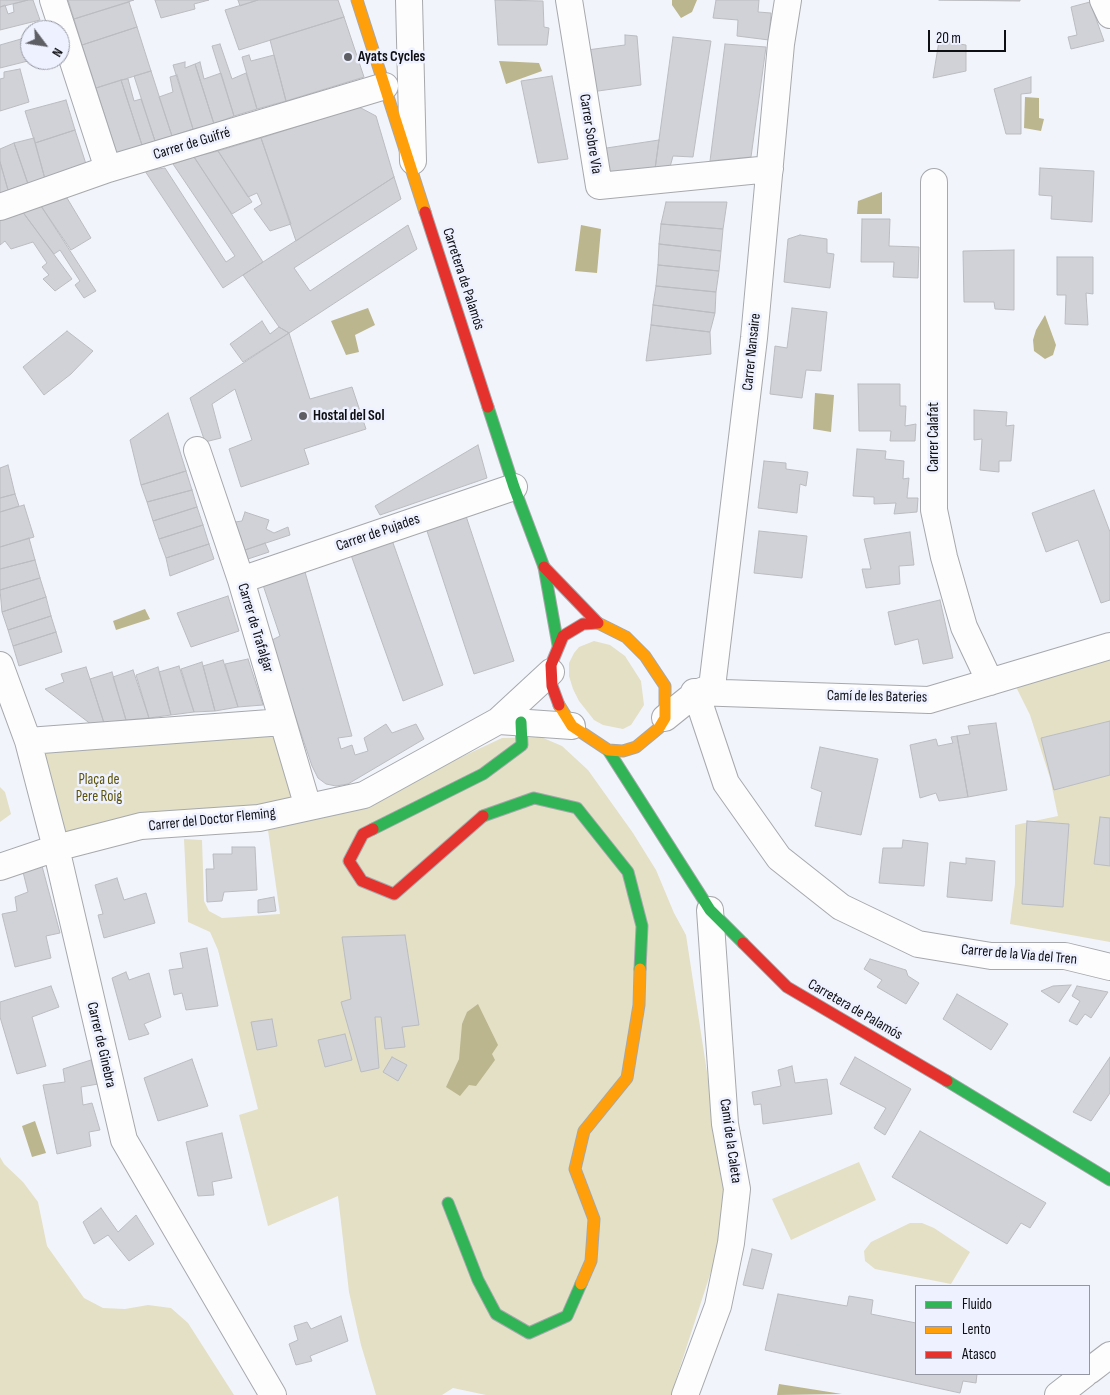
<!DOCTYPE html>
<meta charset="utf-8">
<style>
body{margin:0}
#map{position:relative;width:1110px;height:1395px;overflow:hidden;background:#f2f4fb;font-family:"Sofia Sans Condensed",sans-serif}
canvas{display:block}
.legend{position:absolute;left:915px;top:1285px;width:175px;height:90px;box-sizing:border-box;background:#eef1ff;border:1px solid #9497a1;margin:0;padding:6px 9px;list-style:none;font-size:15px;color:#0e0f13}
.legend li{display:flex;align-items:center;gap:10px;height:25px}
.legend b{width:25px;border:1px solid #9497a1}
.north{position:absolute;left:20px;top:20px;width:50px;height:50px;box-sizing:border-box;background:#eef1ff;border:1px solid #9497a1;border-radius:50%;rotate:121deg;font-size:14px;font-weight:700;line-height:20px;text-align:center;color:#0e0f13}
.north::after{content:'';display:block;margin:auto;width:18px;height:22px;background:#5e5f64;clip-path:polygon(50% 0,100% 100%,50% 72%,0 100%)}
.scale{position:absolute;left:928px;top:30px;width:78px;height:22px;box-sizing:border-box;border:2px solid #0e0f13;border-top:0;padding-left:6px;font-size:15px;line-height:18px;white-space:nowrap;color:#0e0f13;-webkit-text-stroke:4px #eef1ff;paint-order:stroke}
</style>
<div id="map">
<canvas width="1110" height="1395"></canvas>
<ul class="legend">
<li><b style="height:6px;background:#30b455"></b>Fluido</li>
<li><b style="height:6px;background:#ff9f0a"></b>Lento</li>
<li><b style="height:6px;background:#e5322d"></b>Atasco</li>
</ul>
<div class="north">N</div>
<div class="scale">20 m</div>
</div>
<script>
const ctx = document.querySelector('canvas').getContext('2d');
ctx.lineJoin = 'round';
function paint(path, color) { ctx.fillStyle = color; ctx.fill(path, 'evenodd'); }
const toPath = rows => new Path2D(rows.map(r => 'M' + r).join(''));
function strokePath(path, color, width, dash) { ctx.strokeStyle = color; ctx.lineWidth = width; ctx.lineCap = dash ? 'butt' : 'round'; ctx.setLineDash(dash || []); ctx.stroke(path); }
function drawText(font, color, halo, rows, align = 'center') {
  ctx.font = font + ' "Sofia Sans Condensed",sans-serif'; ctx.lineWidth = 5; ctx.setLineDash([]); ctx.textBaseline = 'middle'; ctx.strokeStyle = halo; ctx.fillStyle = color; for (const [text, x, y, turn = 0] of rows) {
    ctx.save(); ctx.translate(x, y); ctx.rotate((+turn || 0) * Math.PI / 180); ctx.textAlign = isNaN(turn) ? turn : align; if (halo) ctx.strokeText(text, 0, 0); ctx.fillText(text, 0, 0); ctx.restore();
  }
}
paint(toPath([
 [594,641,610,645,625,656,641,681,644,705,631,725,623,729,603,725,594,720,579,701,573,689,569,676,569,663,574,653,579,647],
 [1110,657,1110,942,1010,924,1015,884,1015,825,1058,816,1050,778,1030,715,1015,685],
 [283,722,308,807,56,848,28,741],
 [541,737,562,746,588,770,633,833,656,870,674,913,686,935,729,1216,671,1395,486,1395,453,1388,442,1395,376,1395,361,1345,349,1292,338,1196,268,1226,239,1115,258,1109,218,950,210,932,188,922,184,839,202,840,204,901,209,911,222,918,280,914,268,830,315,819,440,767,502,738],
 [0,787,5,792,11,814,0,822],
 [0,1157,4,1164,23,1182,38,1202,47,1246,84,1298,103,1308,125,1309,148,1305,171,1308,188,1323,234,1395,0,1395],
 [859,1162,876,1200,791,1240,772,1199],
 [910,1223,922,1223,934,1228,970,1252,951,1284,875,1269,865,1261,864,1251,871,1242]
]), '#e3e0c6');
paint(toPath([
 [672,0,697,0,692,12,681,18,672,5],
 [499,61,539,63,542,71,506,84],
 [1025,97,1039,98,1039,118,1044,119,1041,131,1024,128],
 [882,192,882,214,857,214,858,201],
 [581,225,601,229,597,273,575,271],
 [368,308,375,325,355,335,359,352,346,355,331,321],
 [1045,315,1056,345,1053,355,1045,359,1034,351,1033,340,1036,330],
 [815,393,834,395,831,432,813,429],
 [145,609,150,619,116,630,113,621],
 [478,1004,498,1045,492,1054,495,1060,476,1086,469,1085,460,1096,446,1087,459,1059,462,1024,467,1012],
 [35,1121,46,1153,32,1157,22,1126],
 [779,1384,842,1394,777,1395]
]), '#bbb68e');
const building = toPath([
 [0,0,28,0,0,7,0,0],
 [28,0,33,0,40,20,0,30,0,7,5,5,8,14,14,12,13,4,28,0],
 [68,0,134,0,74,19,68,0],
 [155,0,209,0,194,4,195,9,161,18,155,0],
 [238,0,258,0,240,6,238,0],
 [258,0,338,0,344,17,239,50,225,10,258,0],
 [495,0,543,1,544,27,549,28,547,45,498,45,495,0],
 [716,0,759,0,758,12,771,13,769,40,737,36,738,20,713,18,716,0],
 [939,0,1020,0,1020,1,939,0],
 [129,2,137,27,82,45,74,19,129,2],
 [1090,2,1104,41,1071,49,1068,37,1077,35,1071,7,1090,2],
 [344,17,364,77,286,101,270,40,344,17],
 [137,27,151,71,96,88,82,45,137,27],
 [625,35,637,36,641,85,591,92,587,50,625,45,625,35],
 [673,37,711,41,693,157,673,156,670,167,655,169,673,37],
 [21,39,28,61,0,68,0,45,21,39],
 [939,41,966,45,966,71,933,78,939,41],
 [220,44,232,79,246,73,257,109,234,116,212,46,220,44],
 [725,44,766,47,751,157,710,161,725,44],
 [249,55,251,61,274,55,286,101,257,109,242,57,249,55],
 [185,62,185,68,195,64,214,124,193,129,173,65,185,62],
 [200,62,204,79,221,73,234,116,214,124,195,64,200,62],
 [20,69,29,102,0,111,0,79,4,78,4,72,20,69],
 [151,71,172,136,155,141,134,76,151,71],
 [177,75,193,129,172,136,159,97,173,92,170,77,177,75],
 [552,76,568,159,538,163,521,81,552,76],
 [1031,77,1031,93,1021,94,1021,134,1006,134,994,89,1031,77],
 [128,79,134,101,141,99,155,141,142,145,121,80,128,79],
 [121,80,142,145,117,154,96,88,121,80],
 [66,100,75,130,35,143,25,111,66,100],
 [359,107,376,116,394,177,296,241,261,138,359,107],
 [75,130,86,164,45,179,35,143,75,130],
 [34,138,45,179,28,184,14,143,34,138],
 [261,138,291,224,270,231,254,209,262,204,257,193,248,197,218,151,261,138],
 [659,140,655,169,605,176,600,149,659,140],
 [14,143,28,184,8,190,0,162,0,149,14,143],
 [218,151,252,202,232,214,194,157,218,151],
 [194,157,263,262,223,288,145,171,165,168,226,262,235,256,173,164,194,157],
 [0,162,8,190,0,193,0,162],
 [1040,168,1094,171,1092,222,1051,219,1052,196,1039,195,1040,168],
 [394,177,401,199,294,268,310,291,408,225,417,249,289,333,279,327,243,275,394,177],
 [67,198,91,238,71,250,41,206,67,198],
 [666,202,727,202,723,229,661,224,666,202],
 [41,206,96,291,84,298,75,285,80,281,60,250,54,254,22,211,41,206],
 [22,211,72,279,55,291,43,279,49,275,42,267,47,263,33,242,11,249,5,241,0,245,0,220,22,211],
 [862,219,890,219,889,246,919,247,918,278,893,277,894,262,861,262,862,219],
 [661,224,723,229,721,251,659,244,661,224],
 [800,235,827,239,827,253,834,254,830,288,784,282,788,239,800,235],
 [659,244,721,251,719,271,658,265,659,244],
 [1014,250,1014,310,995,309,994,302,964,302,963,251,1014,250],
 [1057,257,1093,257,1093,294,1086,293,1088,325,1065,324,1066,295,1057,295,1057,257],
 [658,265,719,271,716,292,656,286,658,265],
 [656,286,716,292,715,313,653,305,656,286],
 [653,305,715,313,710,332,651,325,653,305],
 [792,308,827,312,821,371,806,370,802,398,770,394,775,346,787,348,792,308],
 [262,321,270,334,279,327,289,333,243,362,230,344,262,321],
 [651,325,710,332,711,354,646,361,651,325],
 [67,331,93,351,71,374,44,395,23,367,67,331],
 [289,333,310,399,352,387,366,429,304,449,309,464,241,487,229,449,252,440,235,389,212,404,221,438,205,442,190,398,289,333],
 [858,384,900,384,900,406,906,406,905,426,916,424,915,441,890,441,891,431,859,431,858,384],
 [974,410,1007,412,1006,426,1014,425,1011,461,999,461,999,472,980,470,982,439,974,440,974,410],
 [168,413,186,471,141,485,130,440,168,413],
 [478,445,487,478,380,515,375,506,478,445],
 [857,449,886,451,885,459,904,461,903,479,909,478,907,498,918,498,917,512,894,514,896,503,874,504,874,497,853,496,857,449],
 [764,461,786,463,786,469,808,472,806,486,800,484,797,513,758,508,764,461],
 [8,465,15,494,0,498,0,468,8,465],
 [186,471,192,490,147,502,141,485,186,471],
 [192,490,197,507,153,521,147,502,192,490],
 [1094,490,1110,532,1110,600,1101,603,1078,540,1046,552,1032,513,1094,490],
 [15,494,19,506,0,512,0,498,15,494],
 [24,505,34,537,0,547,0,512,24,505],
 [197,507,203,525,159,539,153,521,197,507],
 [245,512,269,520,266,529,274,533,288,527,290,535,245,550,235,522,242,521,245,512],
 [466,516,514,661,474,674,426,528,466,516],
 [203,525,209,544,166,558,159,539,203,525],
 [759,531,807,536,802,578,754,573,759,531],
 [910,532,914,565,899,566,900,584,866,588,862,569,871,569,864,539,910,532],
 [29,538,35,560,0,569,0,547,29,538],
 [392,540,443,685,403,701,351,555,392,540],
 [265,543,269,552,248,559,245,550,265,543],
 [209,544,214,559,170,576,166,558,209,544],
 [35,560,40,578,0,590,0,569,35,560],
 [305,572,352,736,338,738,341,749,352,745,355,755,368,751,364,738,386,724,392,733,416,724,424,739,348,784,336,786,326,784,318,778,312,766,270,641,280,636,263,585,305,572],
 [40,578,46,597,2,612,0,590,40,578],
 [228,596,239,631,191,647,177,613,228,596],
 [46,597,51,616,8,630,2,612,46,597],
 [940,600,953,658,923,664,918,639,895,645,888,612,940,600],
 [51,616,56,632,13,646,8,630,51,616],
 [56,632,62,652,19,666,13,646,56,632],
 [248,659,263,705,238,707,225,664,248,659],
 [223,660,238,707,215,711,203,666,223,660],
 [202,662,215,711,194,712,181,669,202,662],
 [179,666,194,712,171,715,159,672,179,666],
 [86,667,90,679,104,723,92,725,45,689,64,682,61,674,86,667],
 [158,667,171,715,149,718,136,675,158,667],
 [133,670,149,718,126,720,113,677,133,670],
 [112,672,126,720,104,723,90,679,112,672],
 [1110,721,1110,775,1054,790,1041,738,1110,721],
 [996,723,1007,790,968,797,957,736,970,734,968,726,996,723],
 [957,736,968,797,939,801,936,793,920,798,910,745,936,739,938,746,953,743,951,737,957,736],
 [820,747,878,759,861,835,815,826,822,792,811,788,820,747],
 [1100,817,1110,818,1110,866,1094,864,1100,817],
 [1027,821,1069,824,1063,907,1022,904,1027,821],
 [903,840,928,843,924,886,879,883,883,848,902,848,903,840],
 [232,847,255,847,257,890,224,892,222,901,207,902,206,869,214,869,213,854,232,854,232,847],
 [966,858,995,861,992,901,947,897,950,862,966,864,966,858],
 [42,866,60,933,46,936,51,958,15,967,2,914,17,911,15,897,28,892,23,872,42,866],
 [117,878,124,900,146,893,155,923,104,938,98,915,103,914,95,885,117,878],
 [274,897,276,911,258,913,258,900,274,897],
 [405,935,419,1025,402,1027,405,1047,385,1049,381,1017,375,1017,379,1068,361,1072,341,1002,351,999,342,937,405,935],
 [207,948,218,1006,186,1010,182,993,174,995,169,970,183,968,180,953,207,948],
 [870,959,906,970,908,976,919,983,906,1004,877,987,882,980,864,969,870,959],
 [126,972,129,980,149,973,161,1017,144,1024,149,1034,129,1040,112,978,126,972],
 [1071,985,1059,1003,1041,991,1053,986,1071,985],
 [51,986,59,1007,32,1017,46,1066,17,1074,0,1017,0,1002,51,986],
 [1077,986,1108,992,1091,1018,1085,1014,1077,1025,1069,1021,1080,1001,1072,996,1077,986],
 [957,994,1008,1024,991,1050,943,1019,957,994],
 [272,1019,277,1046,257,1050,251,1022,272,1019],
 [345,1034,352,1060,325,1067,318,1040,345,1034],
 [392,1057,407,1065,398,1081,383,1072,392,1057],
 [855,1057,911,1089,885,1135,874,1128,886,1108,840,1084,855,1057],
 [1110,1057,1110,1093,1091,1121,1073,1112,1110,1057],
 [192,1059,208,1106,158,1121,144,1078,192,1059],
 [91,1060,98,1084,81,1087,83,1105,92,1103,100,1130,89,1132,91,1146,57,1154,43,1085,65,1082,63,1069,91,1060],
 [792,1066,795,1083,827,1079,832,1114,763,1124,761,1104,754,1105,752,1092,781,1086,778,1070,792,1066],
 [920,1131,1046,1203,1030,1228,1021,1223,1007,1244,892,1177,920,1131],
 [222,1133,232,1178,212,1182,214,1195,198,1196,186,1142,222,1133],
 [101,1208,118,1232,136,1215,154,1244,129,1261,108,1235,94,1244,83,1222,101,1208],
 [752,1249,772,1254,763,1289,743,1285,752,1249],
 [778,1294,847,1306,849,1296,873,1300,871,1314,916,1323,916,1374,977,1374,976,1383,963,1381,960,1393,765,1350,778,1294],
 [341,1316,348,1341,310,1356,312,1361,296,1365,289,1344,298,1340,294,1326,307,1322,311,1329,341,1316]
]);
paint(building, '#d0d2d7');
strokePath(building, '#bbbcc2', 1);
const street = toPath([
 [53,0,108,169],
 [409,0,413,161],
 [569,0,599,186,770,169],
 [1103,0,1110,15],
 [934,182,934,510,944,557,964,627,990,682],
 [0,207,108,169,385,86],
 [197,450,241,580,308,807],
 [241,580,514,487],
 [0,665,28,741,56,848,124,1140,273,1395],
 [694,692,929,700,1110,646],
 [696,693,726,783,779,858,841,907,918,944,991,956,1065,956,1110,967],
 [665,718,696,693,712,687,754,338,781,44,788,0],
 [499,721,572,726],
 [28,741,283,722],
 [0,867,56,848,141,826,259,818,364,795,498,721,551,672],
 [1089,1371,1110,1355],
 [685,1395,718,1306,731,1243,737,1189,725,1124,710,910],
 [1058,1395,1085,1374]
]);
const fast = toPath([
 [488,407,514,487,544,567,558,645],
 [608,750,710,910,743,943],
 [483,816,534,798,577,808,628,872,642,926,640,969],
 [373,829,483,774,522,745,521,722],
 [947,1081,1110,1180],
 [448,1203,478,1280,496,1314,529,1333,567,1316,581,1284]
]);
const slow = toPath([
 [357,0,425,212],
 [559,705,572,726,608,750,623,751,636,747,659,728,665,718,665,686,645,656,626,637,598,623],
 [581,1284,591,1261,594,1219,575,1169,584,1131,627,1078,639,1005,640,969]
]);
const jam = toPath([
 [425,212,488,407],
 [544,567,598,623],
 [559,705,552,686,551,665,563,636,583,624,598,623],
 [373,829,363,834,349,861,362,881,394,894,483,816],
 [743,943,787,987,947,1081]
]);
strokePath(street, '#a6a8ac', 28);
strokePath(fast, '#a6a8ac', 13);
strokePath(slow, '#a6a8ac', 13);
strokePath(jam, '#a6a8ac', 13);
strokePath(street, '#fdfdfe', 26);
strokePath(fast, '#30b455', 11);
strokePath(slow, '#ff9f0a', 11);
strokePath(jam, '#e5322d', 11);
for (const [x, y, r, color] of [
 [348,57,5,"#5e5f64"],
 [303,416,5,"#5e5f64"]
]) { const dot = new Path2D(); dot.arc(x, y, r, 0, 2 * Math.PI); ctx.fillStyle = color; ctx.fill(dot); strokePath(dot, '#eef1ff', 2); }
drawText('bold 15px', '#0e0f13', '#eef1ff', [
 ["Ayats Cycles",358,57],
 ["Hostal del Sol",313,416]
], 'left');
drawText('15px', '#0e0f13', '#eef1ff', [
 ["Carrer Sobre Via",590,134,81],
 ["Carrer de Guifré",192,144,-17],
 ["Carretera de Palamós",463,279,72],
 ["Carrer Nansaire",752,352,-84],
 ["Carrer Calafat",934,437,-90],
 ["Carrer de Pujades",378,533,-19],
 ["Carrer de Trafalgar",255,628,73],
 ["Camí de les Bateries",877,697,1],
 ["Carrer del Doctor Fleming",212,820,-6],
 ["Carrer de la Via del Tren",1019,955,5],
 ["Carretera de Palamós",855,1010,30],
 ["Carrer de Ginebra",101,1045,77],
 ["Camí de la Caleta",730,1141,82]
]);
drawText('15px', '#5d540b', '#eef1ff', [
 ["Plaça de",99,780],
 ["Pere Roig",99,797]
]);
</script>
